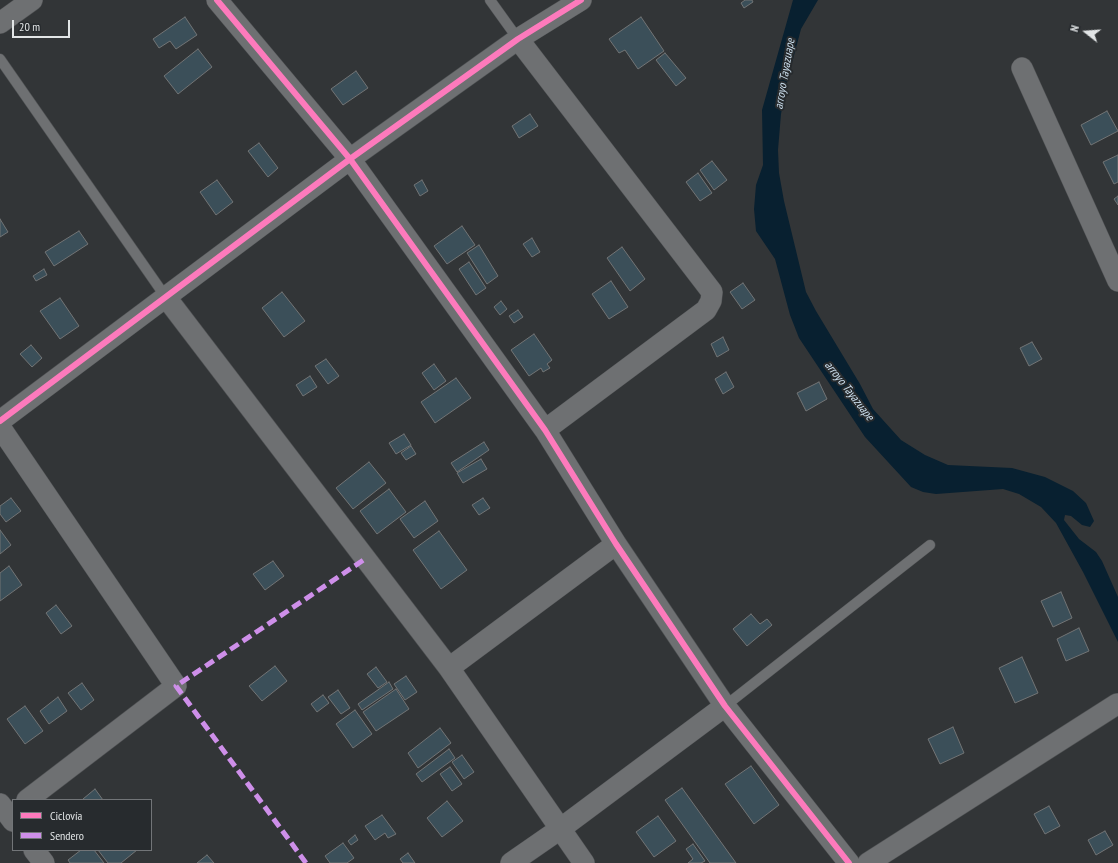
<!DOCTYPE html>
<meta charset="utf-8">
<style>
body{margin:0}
#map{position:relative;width:1118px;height:863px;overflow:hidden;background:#323537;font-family:"PT Sans Narrow",sans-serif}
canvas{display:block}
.legend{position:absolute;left:12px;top:799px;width:140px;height:52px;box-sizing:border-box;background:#272b2e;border:1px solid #727578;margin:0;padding:5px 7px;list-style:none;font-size:12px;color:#e2e5e6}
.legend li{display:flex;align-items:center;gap:8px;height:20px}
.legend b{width:20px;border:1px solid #727578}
.north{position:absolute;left:1066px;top:12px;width:40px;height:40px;-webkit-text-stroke:3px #272b2e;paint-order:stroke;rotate:287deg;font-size:11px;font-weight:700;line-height:16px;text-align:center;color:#e2e5e6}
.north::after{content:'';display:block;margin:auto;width:14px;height:18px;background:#e2e5e6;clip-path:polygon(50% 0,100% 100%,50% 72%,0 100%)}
.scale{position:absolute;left:12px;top:20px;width:58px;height:18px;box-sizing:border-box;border:2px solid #e2e5e6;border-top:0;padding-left:5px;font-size:12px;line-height:14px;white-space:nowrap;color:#e2e5e6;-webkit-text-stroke:3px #272b2e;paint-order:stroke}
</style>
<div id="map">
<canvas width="1118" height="863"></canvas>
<ul class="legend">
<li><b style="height:5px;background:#fd7abc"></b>Ciclovía</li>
<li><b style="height:5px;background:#ce8fe9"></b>Sendero</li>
</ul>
<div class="north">N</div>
<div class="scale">20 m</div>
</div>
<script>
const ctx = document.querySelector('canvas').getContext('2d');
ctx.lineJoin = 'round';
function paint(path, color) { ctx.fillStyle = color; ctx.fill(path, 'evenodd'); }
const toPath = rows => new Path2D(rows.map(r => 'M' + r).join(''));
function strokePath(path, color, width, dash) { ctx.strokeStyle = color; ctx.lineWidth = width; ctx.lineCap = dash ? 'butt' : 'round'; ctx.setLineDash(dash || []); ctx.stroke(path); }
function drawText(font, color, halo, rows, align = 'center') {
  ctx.font = font + ' "PT Sans Narrow",sans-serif'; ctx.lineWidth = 4; ctx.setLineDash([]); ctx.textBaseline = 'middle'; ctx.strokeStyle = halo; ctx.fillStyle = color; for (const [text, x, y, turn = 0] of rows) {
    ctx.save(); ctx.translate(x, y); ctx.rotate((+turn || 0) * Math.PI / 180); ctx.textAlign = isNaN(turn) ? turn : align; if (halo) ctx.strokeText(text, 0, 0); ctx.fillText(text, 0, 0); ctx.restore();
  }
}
paint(toPath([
 [793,0,818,0,801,29,788,78,781,114,778,150,779,173,784,201,806,292,816,311,860,384,873,409,901,440,925,455,948,465,1012,468,1045,477,1073,491,1086,503,1094,521,1090,527,1082,525,1071,516,1065,515,1064,520,1079,539,1096,552,1102,561,1118,597,1118,642,1083,572,1056,523,1041,507,1019,494,1003,489,936,494,923,492,911,487,865,437,799,338,790,315,775,259,756,231,754,209,756,185,763,165,762,110]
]), '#082030');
const building = toPath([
 [745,0,752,0,753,2,744,8,741,3,745,0],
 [185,17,197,35,176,49,170,41,159,48,153,39,185,17],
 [641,17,664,51,638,69,625,50,619,53,609,39,641,17],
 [198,49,212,67,178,94,164,76,198,49],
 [665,53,686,78,676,86,656,60,665,53],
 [356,71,368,88,343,105,331,89,356,71],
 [1107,111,1118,131,1091,145,1081,125,1107,111],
 [530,114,538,126,519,138,512,126,530,114],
 [259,143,278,168,268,177,248,151,259,143],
 [1118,155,1118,182,1114,184,1103,162,1118,155],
 [712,161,727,180,714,190,700,170,712,161],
 [698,173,712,193,700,201,686,182,698,173],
 [217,180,233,202,216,215,200,192,217,180],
 [422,180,428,191,420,196,414,185,422,180],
 [1118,196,1118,205,1114,199,1118,196],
 [0,219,8,232,0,237,0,219],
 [462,226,475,245,447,264,434,246,462,226],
 [79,231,88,244,54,266,45,252,79,231],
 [532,238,540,252,532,257,523,244,532,238],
 [479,245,498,276,487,284,467,253,479,245],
 [622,247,645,279,630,291,607,258,622,247],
 [469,262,486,288,476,295,459,269,469,262],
 [44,269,47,275,36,281,33,276,44,269],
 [611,281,628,307,609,319,592,294,611,281],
 [743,283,755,300,742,309,730,292,743,283],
 [282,292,305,321,284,337,262,308,282,292],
 [60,298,79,326,60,339,40,311,60,298],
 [501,301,507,309,500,315,494,307,501,301],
 [518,310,523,317,514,323,509,316,518,310],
 [534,334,552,360,547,364,550,368,543,372,541,368,529,376,511,350,534,334],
 [723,337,729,350,717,357,711,344,723,337],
 [1032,342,1042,359,1029,366,1020,348,1032,342],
 [31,345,42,358,32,367,20,354,31,345],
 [326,359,339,376,328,384,315,366,326,359],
 [434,364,446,381,434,390,422,373,434,364],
 [726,372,734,387,723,394,715,379,726,372],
 [310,376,317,387,303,396,296,385,310,376],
 [456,378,471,398,435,423,421,402,456,378],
 [819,382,827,399,806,411,797,393,819,382],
 [404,434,411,445,396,454,389,443,404,434],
 [484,442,489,450,457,472,451,463,484,442],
 [411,446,416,454,406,460,401,453,411,446],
 [481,459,487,469,463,483,457,473,481,459],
 [369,462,386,483,353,509,336,488,369,462],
 [389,489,406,512,377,534,360,511,389,489],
 [11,498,21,511,6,522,0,514,0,506,11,498],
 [483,498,490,508,479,515,472,505,483,498],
 [425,501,438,521,414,538,400,519,425,501],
 [0,530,11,545,0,554,0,530],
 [439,531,467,570,441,589,413,550,439,531],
 [273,561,284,576,265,590,253,574,273,561],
 [9,566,22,585,0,601,0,573,9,566],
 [1061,592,1072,618,1053,627,1041,601,1061,592],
 [56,605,72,626,61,634,46,613,56,605],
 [751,614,760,624,767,619,772,625,747,646,733,629,751,614],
 [1079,628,1089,651,1066,661,1057,639,1079,628],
 [1022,657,1038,693,1015,703,999,668,1022,657],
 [275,666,287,681,262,701,249,686,275,666],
 [376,667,387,682,378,688,367,674,376,667],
 [406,676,417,692,405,700,394,684,406,676],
 [389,682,393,689,362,710,358,704,389,682],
 [82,683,94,700,81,710,68,693,82,683],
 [396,689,409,709,376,731,363,712,396,689],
 [338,690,350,708,341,714,328,697,338,690],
 [323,695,329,703,317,712,311,704,323,695],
 [58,697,67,711,49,724,40,711,58,697],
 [25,706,43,731,25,744,7,719,25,706],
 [355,710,372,734,353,748,336,724,355,710],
 [953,727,964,753,940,764,928,739,953,727],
 [440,728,451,743,418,768,408,753,440,728],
 [449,749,455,758,422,782,416,774,449,749],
 [462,755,474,772,464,779,452,762,462,755],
 [751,766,779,805,754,824,725,784,751,766],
 [450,767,462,784,452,791,440,774,450,767],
 [682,788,736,863,710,863,665,800,682,788],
 [95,789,103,800,84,800,83,799,95,789],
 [447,801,463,821,442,837,427,818,447,801],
 [1049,806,1060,826,1045,834,1034,814,1049,806],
 [382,815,396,834,388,838,385,833,375,840,365,826,382,815],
 [658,816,676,841,654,857,636,832,658,816],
 [1105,831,1113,845,1096,855,1088,840,1105,831],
 [355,835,358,840,351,845,348,841,355,835],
 [343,843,354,858,347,863,330,863,325,856,343,843],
 [693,844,705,861,701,863,688,863,693,859,686,849,693,844],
 [81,850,94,850,104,863,70,863,68,860,81,850],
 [98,850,137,850,121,863,108,863,98,850],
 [408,853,415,863,403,863,400,859,408,853],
 [207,855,214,863,197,863,207,855]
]);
paint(building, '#3b4f59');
strokePath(building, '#727475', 1);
const lane = toPath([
 [490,0,518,39],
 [0,59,165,296],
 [725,706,930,545]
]);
const street = toPath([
 [217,0,350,159,545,430,616,544,725,706,849,863],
 [0,23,32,0],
 [518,39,712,292,711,301,706,310,545,430],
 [1022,68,1118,281],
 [165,296,449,668,584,863],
 [0,421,350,159,518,39,581,0],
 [0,427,176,686,27,800],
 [449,668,616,544],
 [0,804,13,821],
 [34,850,44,863],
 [511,863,560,829,725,706],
 [868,863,1117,704]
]);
strokePath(lane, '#4f5153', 11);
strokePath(street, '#4f5153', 22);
strokePath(lane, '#6e7072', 10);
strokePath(street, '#6e7072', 21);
strokePath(toPath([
 [306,863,176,686,365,559]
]), '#ce8fe9', 5, [10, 5]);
strokePath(toPath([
 [217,0,350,159,545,430,616,544,725,706,849,863],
 [0,421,350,159,518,39,581,0]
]), '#fd7abc', 6);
drawText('italic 12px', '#ccdfee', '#272b2e', [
 ["arroyo Tayazuape",785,74,-80],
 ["arroyo Tayazuape",849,391,52]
]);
</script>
